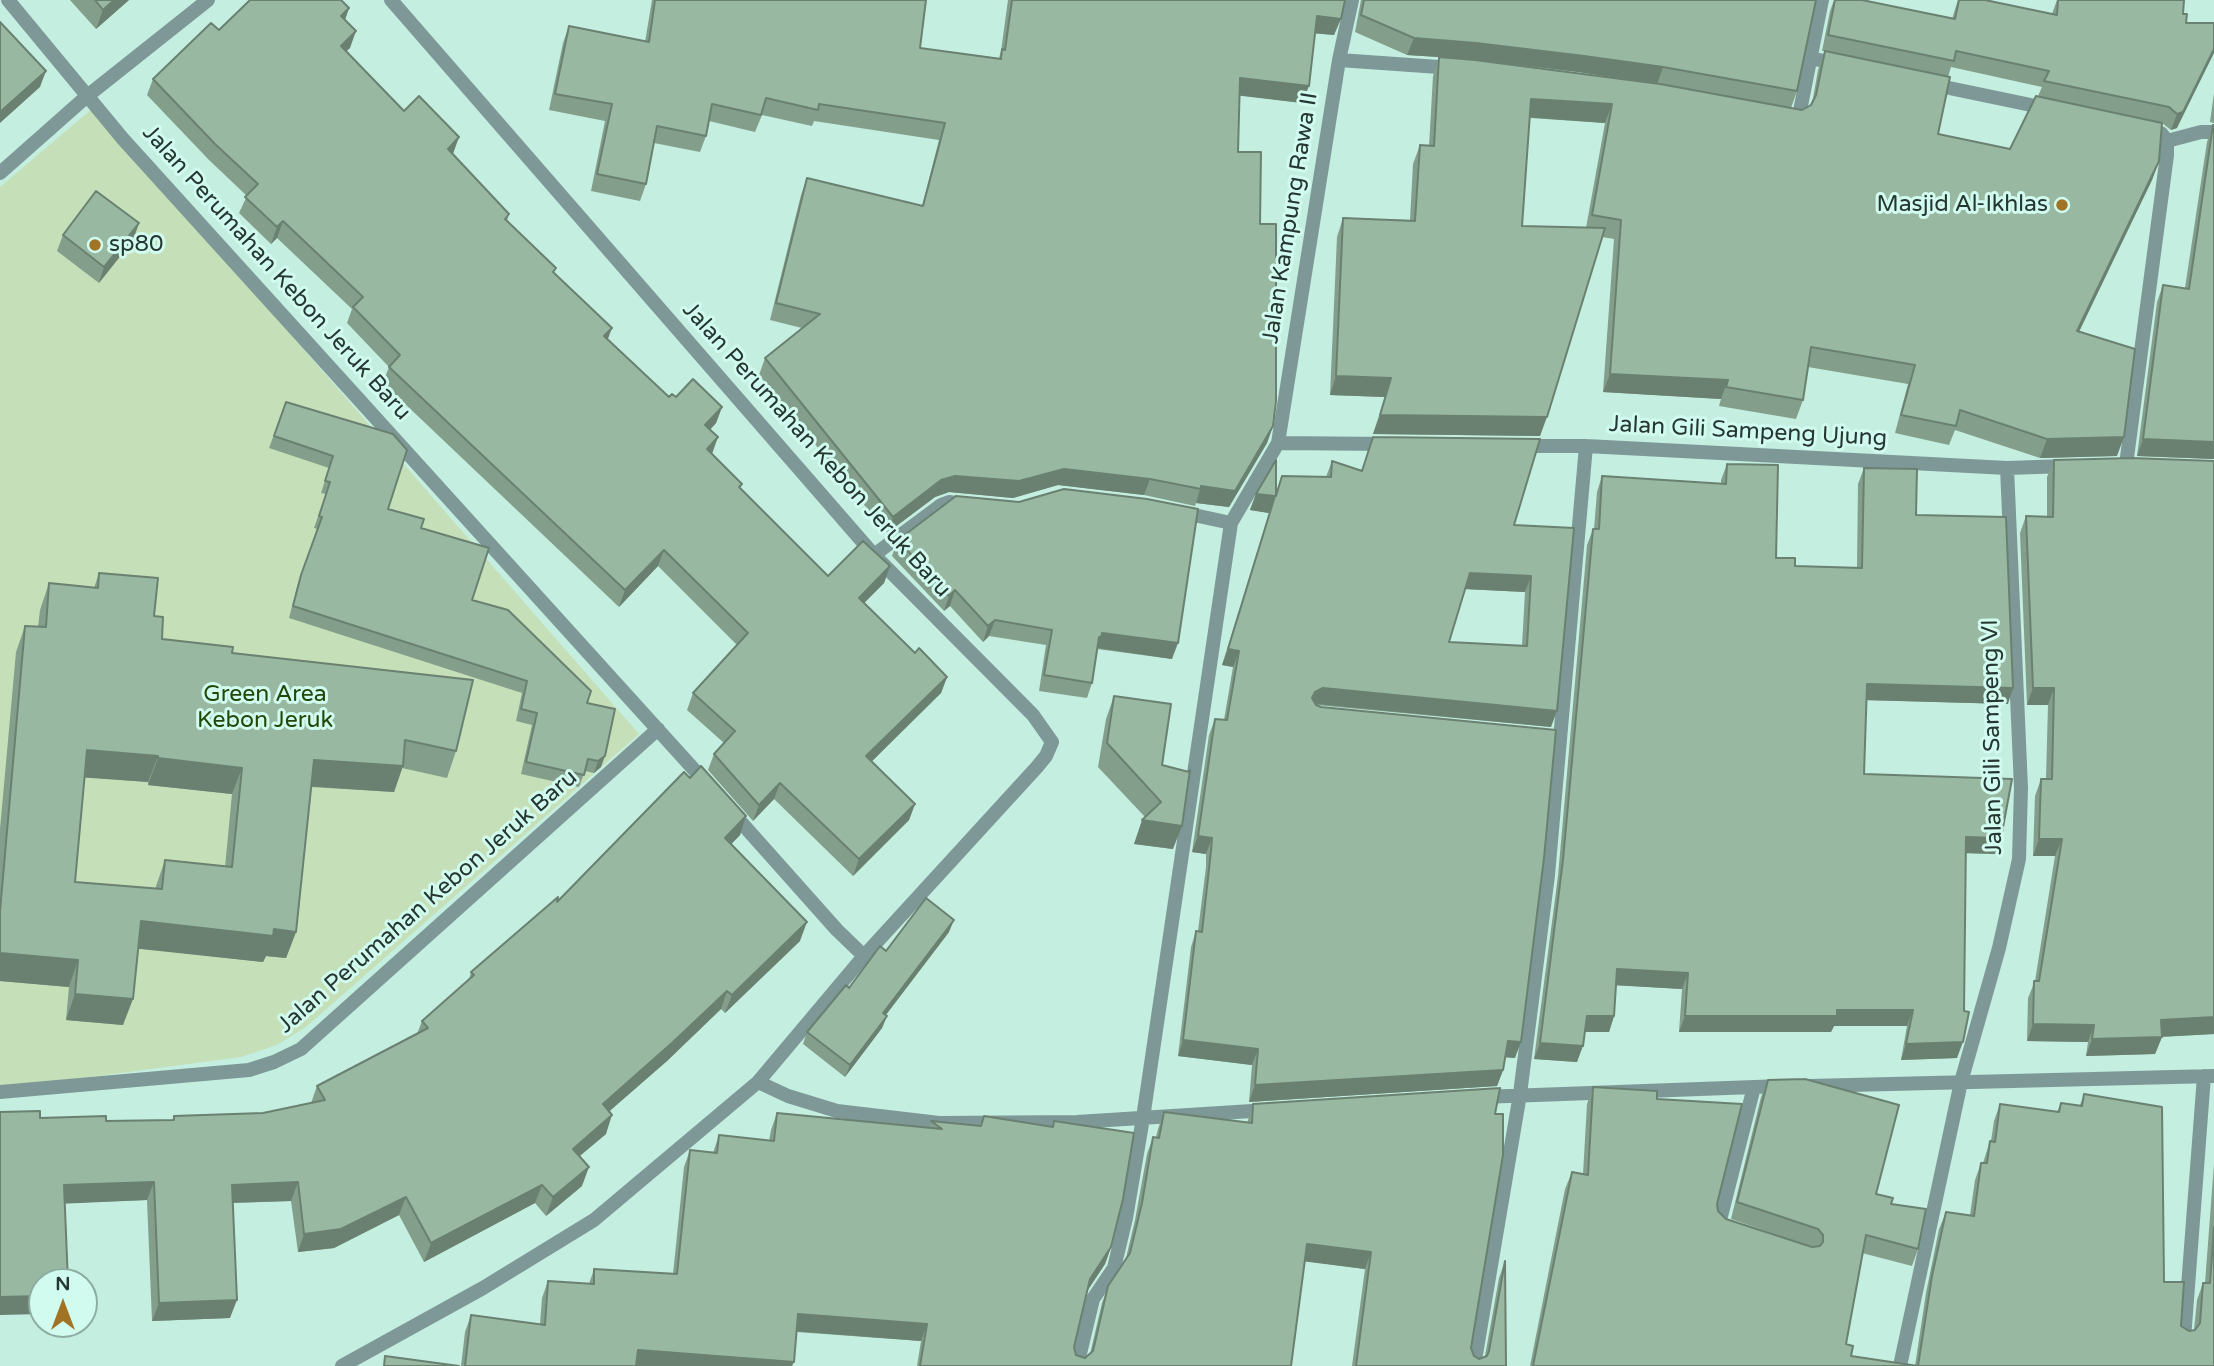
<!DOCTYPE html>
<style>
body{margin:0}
#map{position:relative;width:2214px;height:1366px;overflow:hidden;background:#c4eee0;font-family:"Varela Round",sans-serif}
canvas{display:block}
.north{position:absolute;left:28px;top:1268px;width:70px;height:70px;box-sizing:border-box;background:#d1fbee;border:2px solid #8daca2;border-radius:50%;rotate:0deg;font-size:19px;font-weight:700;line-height:28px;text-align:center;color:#263631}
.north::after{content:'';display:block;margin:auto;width:24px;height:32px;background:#a17425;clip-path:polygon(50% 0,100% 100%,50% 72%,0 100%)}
</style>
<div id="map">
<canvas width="2214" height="1366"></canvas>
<div class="north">N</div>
</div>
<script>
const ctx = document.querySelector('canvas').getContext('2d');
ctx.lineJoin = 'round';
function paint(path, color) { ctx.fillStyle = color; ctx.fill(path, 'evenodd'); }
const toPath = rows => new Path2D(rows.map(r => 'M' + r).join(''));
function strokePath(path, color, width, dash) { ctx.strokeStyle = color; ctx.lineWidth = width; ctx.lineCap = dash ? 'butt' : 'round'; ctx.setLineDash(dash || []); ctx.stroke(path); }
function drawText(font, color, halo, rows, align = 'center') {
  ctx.font = font + ' "Varela Round",sans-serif'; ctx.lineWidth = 6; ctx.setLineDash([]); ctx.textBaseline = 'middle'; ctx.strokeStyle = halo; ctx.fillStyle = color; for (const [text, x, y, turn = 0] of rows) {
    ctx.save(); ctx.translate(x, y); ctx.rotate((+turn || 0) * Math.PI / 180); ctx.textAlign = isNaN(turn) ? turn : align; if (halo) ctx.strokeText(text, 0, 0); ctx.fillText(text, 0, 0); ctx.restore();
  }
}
paint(toPath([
 [93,108,639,734,306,1027,277,1045,241,1057,0,1089,0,187]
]), '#c5dfb8');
strokePath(toPath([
 [8,0,123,139,708,785],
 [1810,58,1838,64],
 [1339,60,1453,68],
 [1930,84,2050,109],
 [1791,119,1799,116,1822,0],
 [2167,141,2201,132,2214,132],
 [0,173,86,97,208,0],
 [1278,443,1389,444],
 [1521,446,1586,446,2007,468,2067,466],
 [2126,465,2167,155,2167,141,2161,133,2146,130],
 [1180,512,1231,523,1278,443,1339,60,1352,0],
 [874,555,941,505,949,502,964,504],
 [731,811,837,930,864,956],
 [758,1082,788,1096,837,1111,939,1123,1077,1122,1268,1110],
 [1810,1086,2214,1076],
 [0,1092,249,1070,274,1062,301,1049,658,729],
 [1481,1097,1782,1086],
 [1727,1228,1720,1223,1720,1220,1754,1087],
 [2184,1339,2204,1076],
 [342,1366,483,1288,594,1220,758,1082,864,956,1037,767,1046,756,1052,742,1033,715,874,555,391,0],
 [1077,1366,1093,1299,1114,1268,1126,1218,1143,1118,1231,523],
 [1474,1366,1520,1094,1548,875,1586,446],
 [1900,1366,1961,1082,1999,948,2019,859,2021,788,2007,468]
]), '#7e9897', 14);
paint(toPath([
 [70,0,129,0,96,29],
 [652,0,926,0,920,48,999,58,1001,51,1008,0,1345,0,1334,35,1315,33,1302,103,1239,95,1238,152,1260,224,1273,426,1267,443,1229,507,1196,503,1195,506,1144,495,1058,485,1013,498,949,492,935,497,887,533,759,375,765,358,802,328,770,320,801,195,807,178,922,206,939,140,814,121,812,126,762,115,755,132,709,121,706,136,700,152,654,143,646,184,640,201,591,191,605,121,549,110,563,43,569,26,645,42],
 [1361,0,1816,0,1797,91,1791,108,1802,110,1811,105,1812,104,1818,70,1825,51,1822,51,1830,11,1834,0,1862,0,1952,19,1958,0,1985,0,2052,14,2057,0,2184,0,2177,128,2171,130,2162,123,2159,161,2152,180,2079,332,2117,456,2040,458,1955,430,1949,445,1895,433,1908,384,1808,367,1803,400,1796,419,1719,406,1721,399,1603,392,1614,239,1602,237,1540,436,1373,434,1385,397,1330,395,1337,237,1343,218,1410,220,1413,164,1420,145,1429,146,1433,76,1439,57,1407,55,1355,32],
 [1510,64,1578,72,1626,79],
 [1951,67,2042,87,2038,96,2010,149,1938,134,1948,77],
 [1530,118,1605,123,1586,228,1522,226],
 [349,8,345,20,350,48,346,51,404,111,453,154,509,214,507,221,554,274,612,328,607,339,669,397,722,407,716,423,710,430,712,454,742,484,740,488,828,576,890,566,884,583,864,603,915,653,947,677,941,693,872,761,915,804,909,820,853,876,774,799,753,821,708,770,714,754,724,743,687,710,693,693,737,645,658,566,619,607,383,383,389,367,347,323,352,309,277,238,271,244,239,213,247,196,209,160,147,95,153,79,219,30],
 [2214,93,2214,123,2210,122],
 [2213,125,2214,459,2137,456,2157,302,2163,285,2185,288,2207,142],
 [139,223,133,240,99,283,57,251,63,235],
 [286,402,388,509,421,528,472,600,587,703,601,767,594,773,585,771,579,787,521,774,532,725,516,721,522,693,289,618,297,587,317,529,314,528,326,494,321,493,329,468,269,448],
 [1373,437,1514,525,1574,528,1551,727,1316,705,1515,1058,1505,1057,1503,1070,1497,1086,1249,1102,1252,1065,1178,1056,1191,947,1196,931,1198,931,1206,867,1206,854,1192,852,1209,735,1215,719,1224,720,1233,667,1222,665,1269,513,1250,510,1256,494,1276,493,1282,476,1326,477,1332,461,1362,470],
 [1465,589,1525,592,1522,646,1449,642],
 [2054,460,2214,1034,2162,1037,2155,1054,2086,1056,2088,1042,2027,1041,2028,998,2035,981,2055,856,2033,856,2035,796,2041,779,2046,779,2048,705,2027,705,2020,533,2026,516,2047,517,2047,477],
 [1727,464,1776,558,1795,566,1857,568,1858,484,1864,468,1916,515,2008,704,1866,700,1864,774,1995,854,1966,853,1957,1058,1901,1060,1907,1026,1834,1026,1831,1032,1679,1032,1682,989,1616,985,1614,1016,1609,1032,1585,1032,1577,1062,1534,1059,1558,876,1587,545,1593,529,1594,529,1597,492,1602,476,1721,484,1721,480],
 [1019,502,1172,659,1097,649,1092,683,1087,698,1039,691,1046,645,989,636,983,642,950,606,944,611,892,556,898,540],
 [99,573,154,616,162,639,232,653,456,751,447,778,402,768,394,792,311,787,296,932,286,958,266,956,263,962,138,948,123,1025,66,1020,69,987,0,981,0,829,16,652,25,626,38,627,40,610,49,583,94,588],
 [85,777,148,782,148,785,232,794,225,867,165,860,155,889,75,882],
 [1114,696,1162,765,1173,849,1134,844,1145,817,1098,767,1106,719],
 [690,778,746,816,740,835,731,844,800,941,725,1013,721,1009,667,1061,609,1111,606,1134,580,1156,582,1186,546,1216,535,1203,424,1262,399,1215,334,1248,298,1252,291,1201,233,1203,230,1318,152,1321,147,1200,65,1203,40,1118,106,1121,172,1120,174,1116,263,1113,311,1103,317,1086,417,1034,422,1021,469,980,471,972,557,902],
 [949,932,886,1015,887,1016,882,1028,845,1077,803,1044,807,1032,886,951],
 [1768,1080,1876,1194,1891,1204,1918,1249,1912,1266,1862,1253,1846,1344,1851,1356,1915,1366,1926,1293,1939,1229,1946,1212,1970,1215,1975,1180,1981,1163,1983,1163,1990,1141,1991,1141,1994,1121,2000,1104,2057,1112,2061,1103,2080,1105,2084,1094,2164,1282,2181,1326,2189,1331,2194,1330,2197,1300,2203,1283,2205,1283,2214,1164,2214,1366,1530,1366,1565,1189,1572,1172,1583,1174,1587,1104,1593,1087,1657,1099,1717,1204,1718,1211,1726,1219,1812,1247,1731,1219,1761,1097],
 [1253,1104,1495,1114,1471,1348,1474,1356,1479,1359,1485,1356,1499,1278,1505,1261,1506,1366,1352,1366,1365,1269,1305,1261,1291,1366,917,1366,921,1341,796,1332,792,1366,461,1366,465,1332,471,1315,540,1324,542,1298,548,1281,589,1284,594,1269,673,1274,684,1167,690,1150,713,1153,719,1135,769,1141,771,1130,777,1113,929,1128,931,1121,980,1126,984,1116,1052,1127,1054,1121,1111,1247,1105,1264,1087,1291,1074,1347,1076,1355,1085,1358,1090,1354,1102,1303,1108,1286,1126,1258,1135,1220,1147,1154,1153,1137,1156,1137,1158,1129,1164,1112,1247,1123]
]), '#839e8b');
paint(toPath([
 [114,0,129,0,96,29,103,10],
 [349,8,343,25,341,16],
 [1317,16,1341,19,1334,35,1310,33],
 [356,31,350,48,335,62,341,46],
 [1414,38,1476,43,1584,56,1663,67,1657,84,1578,72,1470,59,1407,55],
 [2214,49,2214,53,2177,128,2171,130,2177,114],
 [46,71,40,87,0,123,0,112],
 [1240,78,1309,86,1302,103,1234,95],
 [1531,99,1612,104,1605,123,1524,117],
 [459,137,453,154,448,149],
 [2159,161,2152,180,2070,350,2077,331],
 [283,221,277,238,271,244,277,227],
 [139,223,133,240,99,283,104,267],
 [612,328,606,344,604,336],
 [1610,374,1728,380,1721,399,1603,392],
 [1336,376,1391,378,1385,397,1330,395],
 [722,407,716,423,699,441,705,425],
 [1380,415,1547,417,1540,436,1373,434],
 [1273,426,1267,443,1229,507,1196,503,1201,486],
 [718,437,712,454,701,466,707,449],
 [2124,437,2117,456,2040,458,2047,439],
 [2143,439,2214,442,2214,459,2137,456],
 [1064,469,1150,479,1144,495,1058,485,1013,498,949,492,935,497,887,533,893,517,941,480,955,476],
 [1256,494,1275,496,1269,513,1250,510],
 [664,550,658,566,619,607,625,590],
 [890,566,884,583,853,614,859,598],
 [1470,573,1531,576,1525,592,1464,589],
 [955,590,950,606,944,611,949,596],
 [995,620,989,636,983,642,988,626],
 [1102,633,1178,643,1172,659,1097,648,1099,637],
 [1228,649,1239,651,1233,667,1222,665],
 [947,677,941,693,860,773,866,756],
 [1867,684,2013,688,2008,704,1861,700],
 [1323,688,1557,711,1551,727,1317,704,1309,708,1315,692],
 [2033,688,2054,688,2048,705,2027,705],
 [87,750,158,756,148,782,77,777],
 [605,756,601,767,594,773,598,761],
 [158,758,242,768,232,794,148,785],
 [314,760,403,766,394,792,305,786],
 [780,783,774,799,753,821,759,805],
 [915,804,909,820,853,876,859,859],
 [746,816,740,835,719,857,725,838],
 [1142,820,1182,826,1173,849,1134,844],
 [1198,836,1212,838,1206,854,1192,852],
 [1966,837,2001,838,1995,854,1960,853],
 [2039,839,2062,839,2055,856,2033,856],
 [954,920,949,932,878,1025,883,1013],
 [141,921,274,929,296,932,286,958,266,956,263,962,131,948],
 [807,922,800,941,725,1013,732,995],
 [0,953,78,960,69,987,0,981],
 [1617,969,1688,973,1682,989,1611,985],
 [727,991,721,1009,667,1061,596,1123,603,1104],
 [75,994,133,999,123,1025,66,1020],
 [1837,1010,1913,1010,1907,1026,1834,1026,1831,1032,1679,1032,1685,1016],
 [887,1016,882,1028,845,1077,850,1065],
 [1587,1016,1614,1016,1609,1032,1581,1032],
 [2214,1017,2214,1034,2155,1037,2161,1020],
 [2033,1024,2094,1025,2088,1042,2027,1041],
 [2162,1037,2155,1054,2086,1056,2092,1039],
 [1183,1040,1258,1049,1252,1065,1178,1056],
 [1508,1041,1521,1042,1515,1058,1502,1057],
 [1963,1042,1957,1058,1901,1060,1906,1044],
 [1540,1043,1583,1046,1577,1062,1534,1059],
 [1503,1070,1497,1086,1249,1102,1255,1085],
 [612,1115,606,1134,566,1167,573,1149],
 [589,1167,582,1186,546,1216,553,1197],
 [154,1182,147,1200,57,1204,64,1185],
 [298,1182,291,1201,225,1203,232,1185],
 [542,1185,535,1203,424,1262,431,1243],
 [406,1197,399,1215,334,1248,298,1252,304,1234],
 [1307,1244,1371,1252,1365,1269,1301,1261],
 [1111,1247,1105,1264,1084,1296,1090,1279],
 [42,1296,42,1314,0,1315,0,1297],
 [237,1300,230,1318,152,1321,159,1303],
 [798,1314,927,1324,921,1341,792,1331],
 [638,1350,794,1362,792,1366,632,1366]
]), '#6a8171');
const building = toPath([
 [95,0,114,0,103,10,95,0],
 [250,0,341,0,349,8,341,16,356,31,341,46,404,111,419,96,459,137,448,149,509,214,505,219,556,268,553,272,612,328,604,336,669,397,672,394,676,397,693,379,722,407,705,425,718,437,707,449,742,484,739,487,828,576,863,541,890,566,859,598,915,653,919,648,947,677,866,756,915,804,859,859,780,783,759,805,714,754,735,731,693,693,748,633,664,550,625,590,389,367,400,355,353,307,363,297,283,221,277,227,245,197,258,184,215,144,153,79,211,23,219,30,250,0],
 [655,0,926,0,920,48,1001,59,1002,49,1005,50,1012,0,1345,0,1341,19,1317,16,1309,86,1240,78,1238,152,1261,152,1260,224,1276,224,1276,401,1273,426,1235,491,1201,486,1201,489,1150,479,1064,469,1019,481,955,476,941,480,893,517,765,358,820,314,776,303,807,178,923,206,945,123,819,104,818,110,766,98,761,115,712,104,706,136,657,126,646,184,597,174,612,104,555,94,569,26,649,42,655,0],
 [1364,0,1816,0,1797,91,1663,67,1584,56,1476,43,1414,38,1361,15,1364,0],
 [1835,0,1862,0,1955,19,1959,0,1985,0,2057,15,2058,0,2184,0,2183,14,2187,14,2186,23,2214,23,2214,49,2183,112,2177,114,2169,107,2044,81,2049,71,1956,51,1954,61,1828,35,1835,0],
 [0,22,46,71,0,112,0,22],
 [1825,51,1950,77,1938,134,2010,149,2036,96,2162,123,2159,161,2077,331,2135,349,2124,437,2047,439,1960,410,1956,426,1901,415,1915,365,1811,347,1803,400,1726,387,1728,380,1610,374,1621,220,1592,215,1612,104,1531,99,1522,226,1605,228,1547,417,1380,415,1391,378,1336,376,1343,218,1415,221,1420,145,1434,146,1439,57,1475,60,1660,84,1802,110,1811,105,1816,95,1825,51],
 [2213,125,2214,125,2214,442,2143,439,2163,285,2189,289,2213,125],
 [96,191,139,223,104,267,63,235,96,191],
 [286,402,393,434,407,450,388,509,424,519,421,528,489,548,472,600,508,610,591,691,587,703,615,709,605,756,598,761,588,759,584,775,526,762,537,713,521,709,527,681,293,606,301,575,322,517,319,516,330,482,325,481,333,456,274,436,286,402],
 [1373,437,1540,439,1514,525,1574,528,1557,711,1323,688,1315,692,1312,698,1316,705,1321,707,1556,730,1544,858,1521,1042,1508,1041,1503,1070,1255,1085,1258,1049,1183,1040,1196,931,1202,932,1211,851,1212,838,1198,836,1215,719,1227,720,1239,651,1228,649,1275,496,1256,494,1276,460,1276,496,1282,476,1331,477,1332,461,1362,471,1373,437],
 [1470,573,1531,576,1527,646,1449,642,1470,573],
 [2132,458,2214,461,2214,1017,2161,1020,2162,1037,2092,1039,2094,1025,2033,1024,2034,981,2039,981,2062,839,2039,839,2041,779,2052,779,2054,688,2033,688,2026,516,2053,517,2054,460,2132,458],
 [1727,464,1778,465,1776,558,1795,558,1795,566,1862,568,1864,468,1917,469,1916,515,2006,517,2013,688,1867,684,1864,774,2012,779,2001,838,1966,837,1964,1011,1969,1012,1963,1042,1906,1044,1913,1010,1837,1010,1837,1016,1685,1016,1688,973,1617,969,1614,1016,1587,1016,1583,1046,1540,1043,1563,860,1593,529,1599,529,1602,476,1726,484,1727,464],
 [1064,489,1147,499,1198,509,1178,643,1102,633,1101,637,1099,637,1092,683,1044,675,1052,630,995,620,988,626,955,590,949,596,898,540,956,496,1019,502,1064,489],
 [99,573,158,578,154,616,163,617,162,639,233,647,232,653,473,680,456,751,405,740,403,766,314,760,296,932,274,929,273,936,141,921,133,999,75,994,78,960,0,953,0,911,25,626,46,627,49,583,98,588,99,573],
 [87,750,158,756,158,758,242,768,232,867,165,860,162,889,75,882,87,750],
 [1114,696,1171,704,1162,765,1189,772,1190,770,1182,826,1142,820,1161,802,1107,743,1114,696],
 [701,766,746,816,725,838,807,922,732,995,727,991,673,1042,603,1104,612,1115,573,1149,589,1167,553,1197,542,1185,431,1243,406,1197,341,1229,304,1234,298,1182,232,1185,237,1300,159,1303,154,1182,64,1185,68,1282,42,1282,42,1296,0,1297,0,1112,40,1111,40,1118,106,1116,106,1121,174,1120,174,1116,263,1113,325,1100,317,1086,428,1028,422,1021,474,975,471,972,558,897,557,902,684,772,690,778,701,766],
 [926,898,954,920,883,1013,887,1016,850,1065,807,1032,846,985,849,988,880,946,886,951,926,898],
 [1805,1079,1899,1105,1876,1194,1893,1198,1891,1204,1926,1209,1918,1249,1866,1235,1846,1344,1853,1346,1851,1356,1918,1366,1533,1366,1572,1172,1588,1175,1593,1087,1657,1091,1657,1099,1742,1104,1717,1204,1718,1211,1726,1219,1812,1247,1820,1246,1823,1242,1823,1235,1818,1229,1737,1202,1768,1080,1805,1079],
 [1500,1088,1495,1114,1503,1114,1503,1155,1471,1348,1474,1356,1479,1359,1487,1356,1489,1351,1505,1261,1506,1366,1356,1366,1371,1252,1307,1244,1291,1366,920,1366,927,1324,798,1314,794,1362,638,1350,636,1366,465,1366,471,1315,545,1325,548,1281,594,1284,594,1269,677,1274,690,1150,717,1153,719,1135,774,1141,777,1113,942,1129,931,1121,981,1126,984,1116,1053,1127,1054,1121,1134,1133,1123,1199,1111,1247,1090,1279,1074,1347,1076,1355,1085,1358,1093,1351,1108,1286,1130,1253,1142,1203,1153,1137,1159,1138,1164,1112,1252,1123,1253,1104,1500,1088],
 [2084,1094,2162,1107,2164,1282,2184,1282,2181,1326,2189,1331,2195,1330,2200,1323,2203,1283,2210,1283,2214,1227,2214,1366,1918,1366,1932,1276,1946,1212,1974,1216,1981,1163,1987,1163,1990,1141,1995,1142,2000,1104,2059,1112,2061,1103,2082,1106,2084,1094],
 [385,1356,459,1366,384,1366,385,1356]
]);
paint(building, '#98b8a2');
strokePath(building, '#6a8171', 2);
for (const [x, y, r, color] of [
 [2062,205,7,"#a17425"],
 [95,245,7,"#a17425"]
]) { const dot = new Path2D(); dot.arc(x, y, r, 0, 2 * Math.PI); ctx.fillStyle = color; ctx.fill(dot); strokePath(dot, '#d1fbee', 2.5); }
drawText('23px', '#263631', '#d1fbee', [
 ["Masjid Al-Ikhlas",2048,205],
 ["sp80",109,245,"left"]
], 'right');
drawText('23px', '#263631', '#d1fbee', [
 ["Jalan Kampung Rawa II",1291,218,-81],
 ["Jalan Perumahan Kebon Jeruk Baru",276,273,48],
 ["Jalan Gili Sampeng Ujung",1748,432,3],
 ["Jalan Perumahan Kebon Jeruk Baru",816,450,48],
 ["Jalan Gili Sampeng VI",1993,737,-91],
 ["Jalan Perumahan Kebon Jeruk Baru",428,902,-41]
]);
drawText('23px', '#234609', '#d1fbee', [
 ["Green Area",265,695],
 ["Kebon Jeruk",265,721]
]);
</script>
